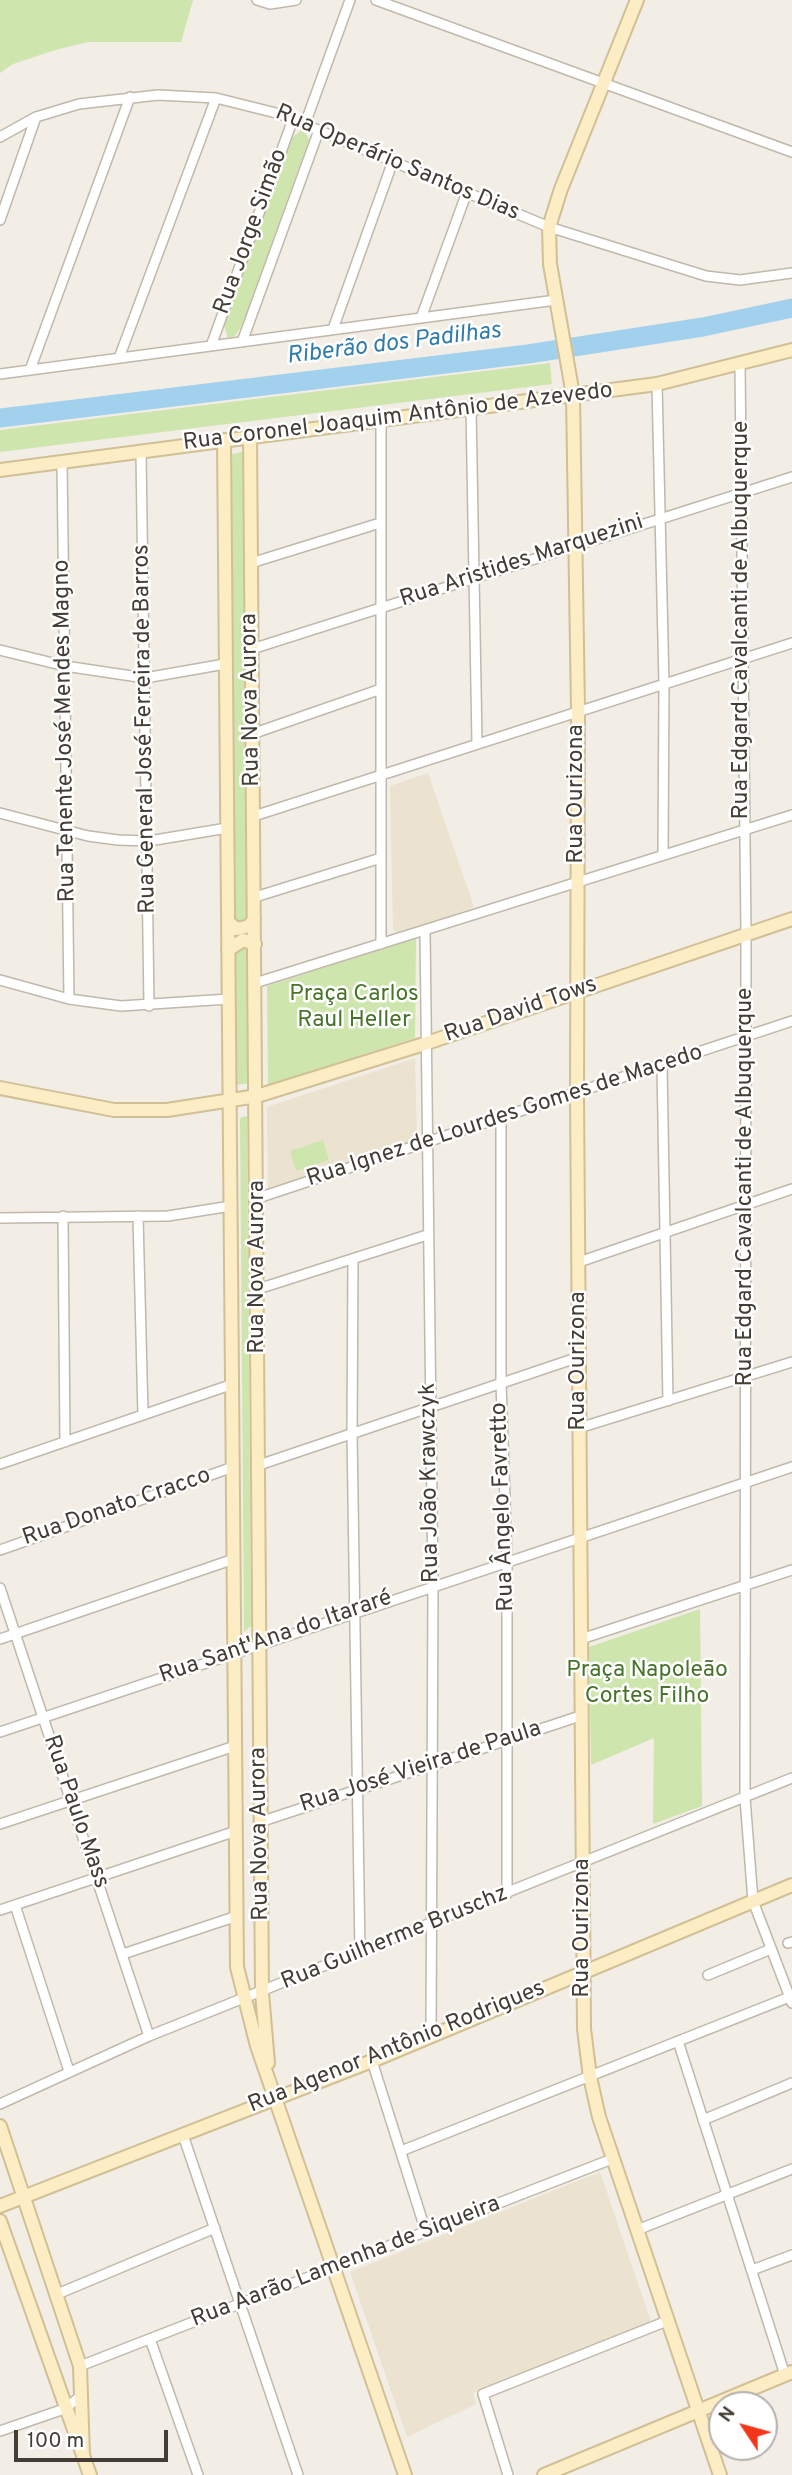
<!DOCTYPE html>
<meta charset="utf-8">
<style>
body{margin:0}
#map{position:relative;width:792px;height:2475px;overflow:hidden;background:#f2ede5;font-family:Overpass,sans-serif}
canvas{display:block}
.north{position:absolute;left:708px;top:2391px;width:70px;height:70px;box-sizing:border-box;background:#fff;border:2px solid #b4b1ae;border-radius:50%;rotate:306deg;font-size:19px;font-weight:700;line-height:28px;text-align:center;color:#443d35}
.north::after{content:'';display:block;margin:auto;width:24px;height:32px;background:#f3351a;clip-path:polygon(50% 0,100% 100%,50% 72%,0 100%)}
.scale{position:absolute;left:14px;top:2430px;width:154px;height:32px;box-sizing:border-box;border:4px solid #443d35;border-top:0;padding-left:9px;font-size:21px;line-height:24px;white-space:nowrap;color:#443d35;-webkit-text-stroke:5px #fff;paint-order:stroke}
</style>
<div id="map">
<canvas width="792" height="2475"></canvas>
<div class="north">N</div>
<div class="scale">100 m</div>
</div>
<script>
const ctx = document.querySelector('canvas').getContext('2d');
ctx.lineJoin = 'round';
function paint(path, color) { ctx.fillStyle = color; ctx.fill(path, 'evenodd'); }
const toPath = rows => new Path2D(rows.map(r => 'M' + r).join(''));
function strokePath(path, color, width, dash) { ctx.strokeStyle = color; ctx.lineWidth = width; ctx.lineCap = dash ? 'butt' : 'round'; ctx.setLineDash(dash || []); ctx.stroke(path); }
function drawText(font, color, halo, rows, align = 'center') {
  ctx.font = font + ' Overpass,sans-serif'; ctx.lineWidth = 5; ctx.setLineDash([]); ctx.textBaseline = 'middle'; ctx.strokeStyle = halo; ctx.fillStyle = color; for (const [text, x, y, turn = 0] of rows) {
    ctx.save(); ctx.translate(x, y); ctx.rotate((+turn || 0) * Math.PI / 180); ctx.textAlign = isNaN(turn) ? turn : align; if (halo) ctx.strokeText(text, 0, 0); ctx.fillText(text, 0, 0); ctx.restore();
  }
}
paint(toPath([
 [428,773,474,907,400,934,393,929,390,786],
 [415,1058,417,1140,268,1189,267,1107],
 [600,2172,651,2322,473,2393,476,2404,407,2437,350,2272]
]), '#ebe2cf');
paint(toPath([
 [0,0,193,0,181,42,88,42,55,50,13,64,0,73],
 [300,131,305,132,309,140,242,325,235,336,228,338,224,326,292,138],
 [550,363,552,384,0,452,0,430],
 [244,451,251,1083,236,1085,230,455],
 [416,938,415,1038,268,1085,267,986],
 [247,1116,251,1626,244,1632,240,1118],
 [323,1140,329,1160,296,1171,290,1151],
 [700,1609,702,1806,653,1824,654,1738,591,1765,589,1647]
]), '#cee5ae');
strokePath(toPath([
 [0,418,528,354,703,327,792,308]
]), '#a2d1ee', 19);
const street = toPath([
 [257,0,270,4,296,0],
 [376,0,792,152],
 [305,124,350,0],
 [0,137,36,117,79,104,158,95,216,98,280,114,549,227,706,276,740,280,792,273],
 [0,220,36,117],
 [421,318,467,192],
 [333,329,393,161],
 [242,342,319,130],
 [211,346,293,119],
 [119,358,216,98],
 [740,363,746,934,745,1798,753,1901,792,2003],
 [30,370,130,97],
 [0,374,556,300],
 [657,384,664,684,663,854],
 [471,407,477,743],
 [141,452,149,1006],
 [62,463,69,999],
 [251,563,380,523],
 [252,649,792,477],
 [0,650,65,666,145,678,225,664],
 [252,734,381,689],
 [0,813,88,836,118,840,149,841,227,828],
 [254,816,792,643],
 [255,897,381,858],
 [425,930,433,1585,431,2036],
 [381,944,381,420],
 [0,980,69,999,121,1006,229,999],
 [255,983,792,815],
 [662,1066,668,1401],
 [501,1119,501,1382,507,1560,507,1894],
 [258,1198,792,1021],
 [63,1216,65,1442],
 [138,1216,143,1415],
 [0,1218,168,1216,231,1206],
 [353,1259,352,1433,360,1954],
 [579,1262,792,1189],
 [258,1289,427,1235],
 [579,1428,792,1362],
 [0,1464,233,1384],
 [259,1465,579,1357],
 [0,1550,233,1467],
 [0,1588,149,2036],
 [0,1639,234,1559],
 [581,1639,792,1570],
 [0,1732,792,1467],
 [260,1822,583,1715],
 [0,1824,235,1746],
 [15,1905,69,2071],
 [0,1910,236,1831],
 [788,1943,792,1942],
 [123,1954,237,1916],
 [708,1975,771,1949],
 [678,2041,785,2375],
 [372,2061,426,2232],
 [0,2104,149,2036,792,1778],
 [703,2120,792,2083],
 [183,2135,298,2475],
 [401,2151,792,1996],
 [637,2230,792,2169],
 [752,2270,792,2255],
 [55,2295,215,2228],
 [150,2339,198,2475],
 [80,2366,612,2159],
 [0,2431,64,2409,81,2396],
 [508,2475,483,2394,667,2321]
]);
const secondary = toPath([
 [637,0,561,189,549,227,550,264,573,395,578,710,577,1095,584,2029,590,2077,599,2117,720,2475],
 [250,436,262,1993,268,2063],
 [224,440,237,1967,257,2046,405,2475],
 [0,470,657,384,792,350],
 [228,922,237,929,249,926,254,919],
 [228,950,243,940,255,944],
 [0,1088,114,1110,167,1110,257,1096,424,1044,792,919],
 [0,2126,80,2366,83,2456],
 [0,2206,372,2061,792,1885],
 [0,2221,90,2475],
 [544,2475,792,2372]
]);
strokePath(street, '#c0b8ab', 12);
strokePath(secondary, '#d1c096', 16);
strokePath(street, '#fff', 9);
strokePath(secondary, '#fdedc4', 12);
drawText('23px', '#443d35', '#fff', [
 ["Rua Operário Santos Dias",397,164,23],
 ["Rua Jorge Simão",252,232,-70],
 ["Rua Coronel Joaquim Antônio de Azevedo",398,418,-7],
 ["Rua Aristides Marquezini",522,562,-18],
 ["Rua Edgard Cavalcanti de Albuquerque",742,620,-90],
 ["Rua Nova Aurora",252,700,-91],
 ["Rua General José Ferreira de Barros",146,729,-91],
 ["Rua Tenente José Mendes Magno",66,731,-91],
 ["Rua Ourizona",577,794,-90],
 ["Rua David Tows",521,1011,-19],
 ["Rua Ignez de Lourdes Gomes de Macedo",505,1117,-18],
 ["Rua Edgard Cavalcanti de Albuquerque",746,1187,-90],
 ["Rua Nova Aurora",258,1267,-90],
 ["Rua Ourizona",579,1361,-90],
 ["Rua João Krawczyk",431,1483,-91],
 ["Rua Ângelo Favretto",504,1507,-92],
 ["Rua Donato Cracco",117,1508,-19],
 ["Rua Sant'Ana do Itararé",276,1638,-19],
 ["Rua José Vieira de Paula",421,1768,-18],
 ["Rua Paulo Mass",75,1812,71],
 ["Rua Nova Aurora",261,1834,-91],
 ["Rua Ourizona",583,1928,-90],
 ["Rua Guilherme Bruschz",395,1939,-22],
 ["Rua Agenor Antônio Rodrigues",397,2048,-22],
 ["Rua Aarão Lamenha de Siqueira",346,2263,-21]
]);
drawText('23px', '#48732a', '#fff', [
 ["Praça Carlos",354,995],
 ["Raul Heller",354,1021],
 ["Praça Napoleão",647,1671],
 ["Cortes Filho",647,1697]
]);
drawText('italic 24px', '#317cac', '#fff', [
 ["Riberão dos Padilhas",394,345,-7]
]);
</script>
